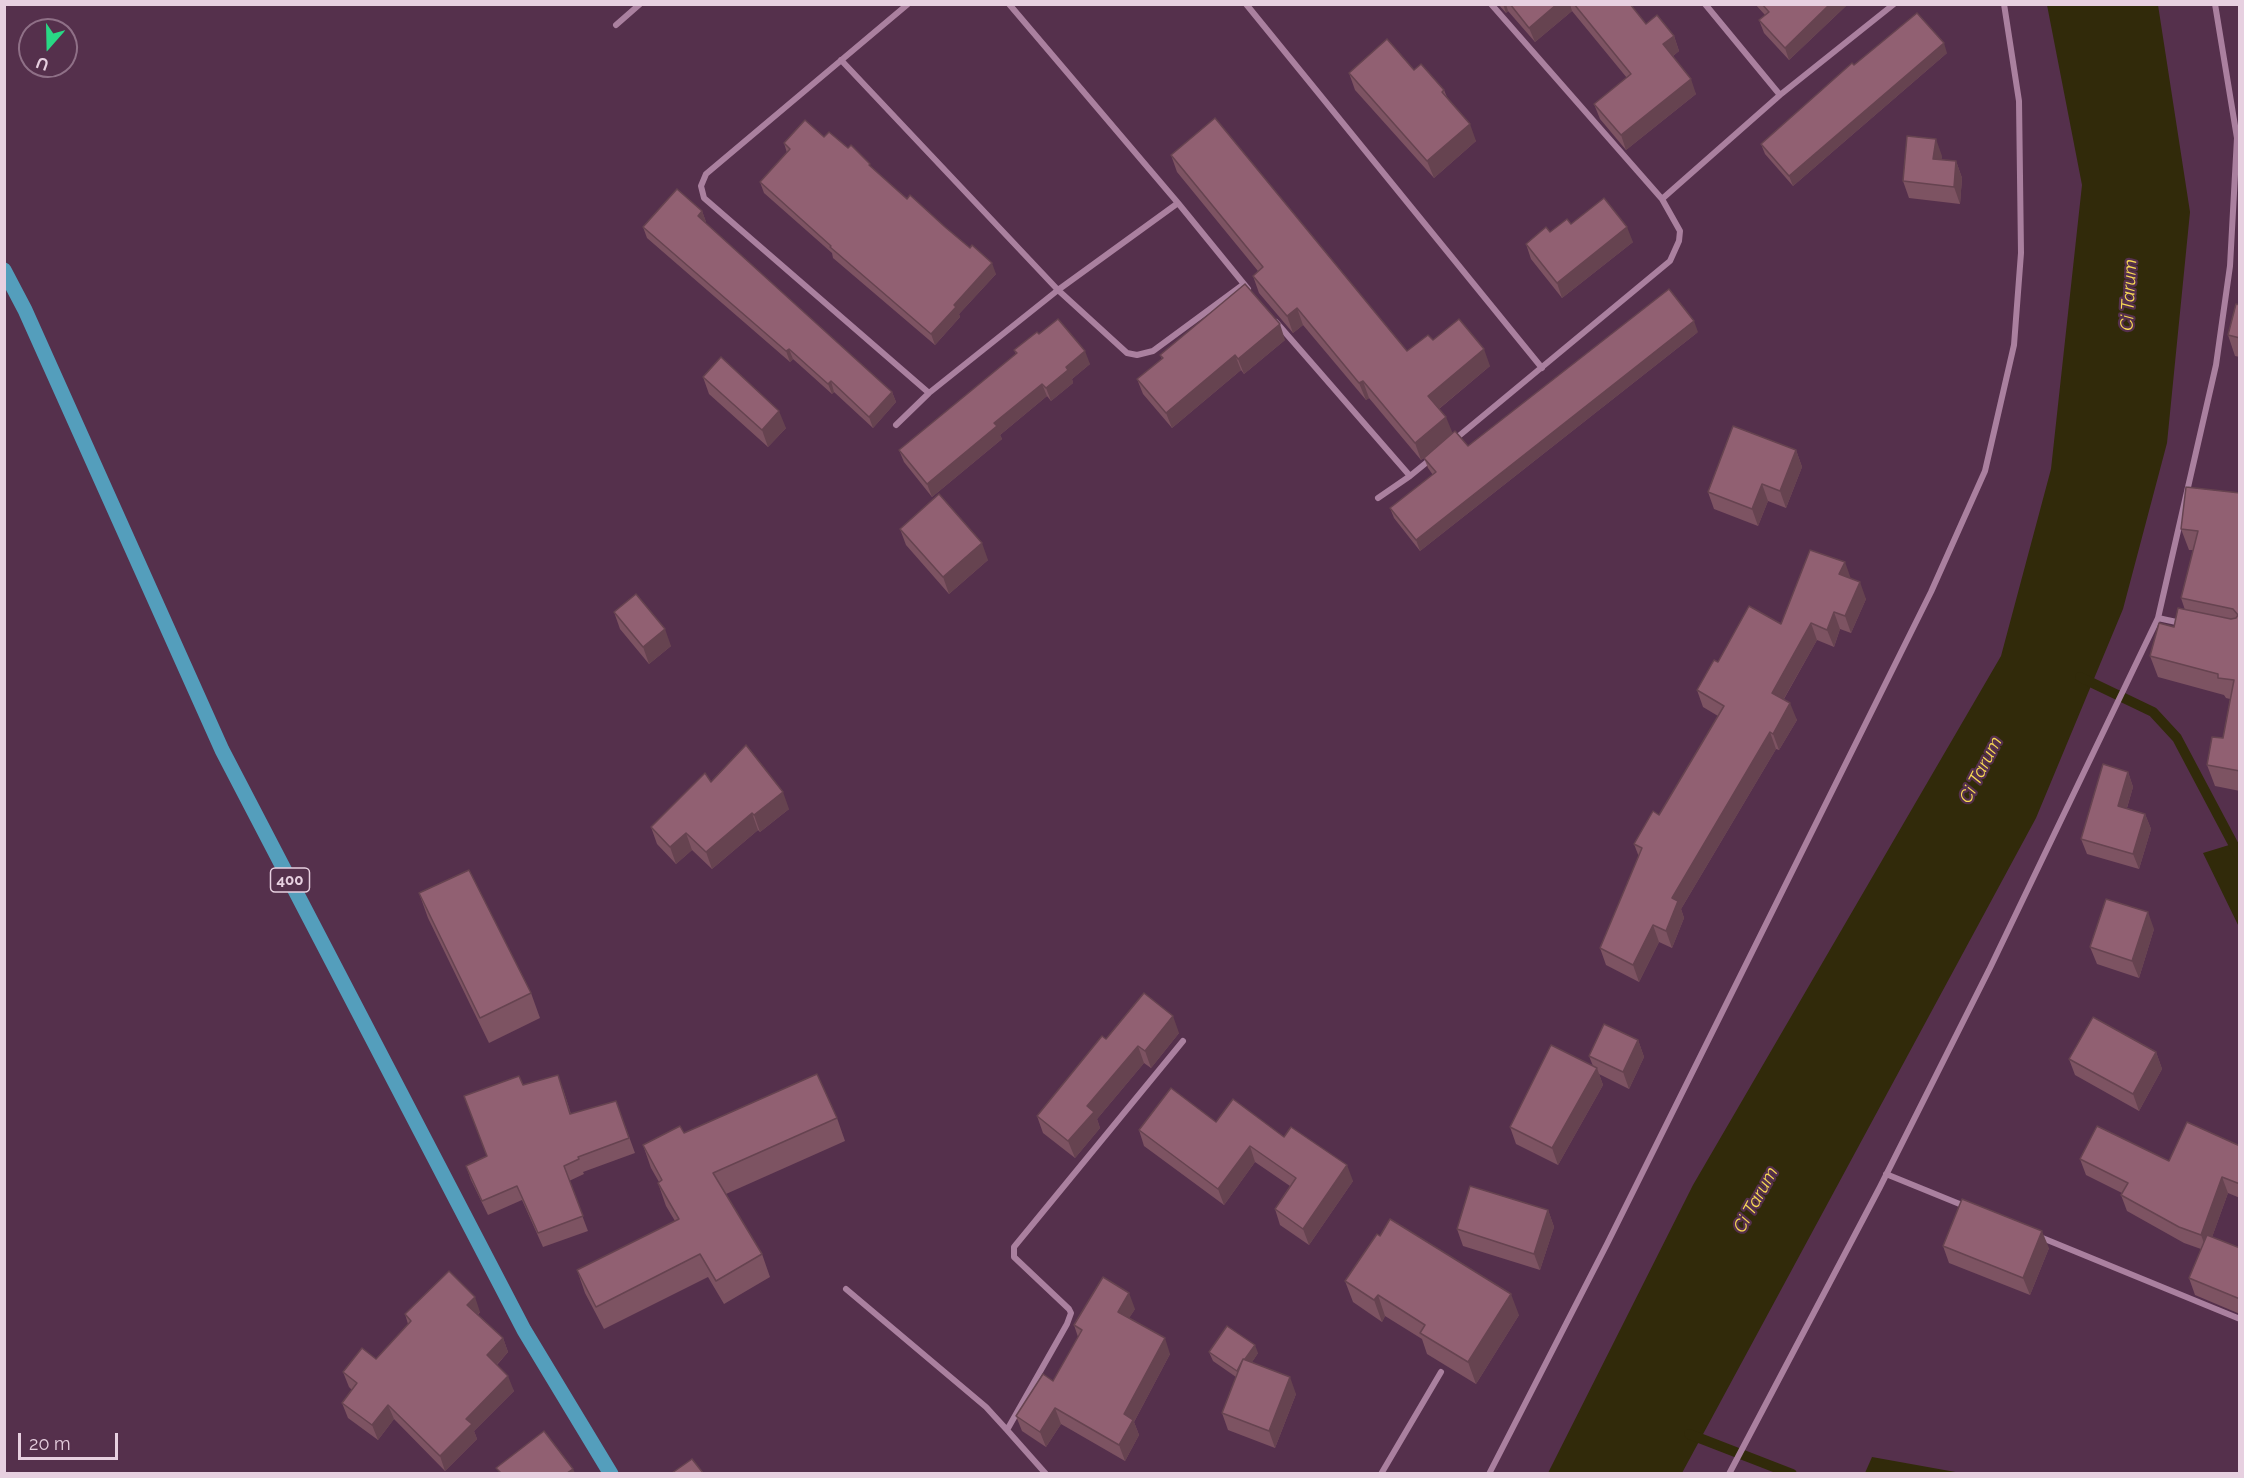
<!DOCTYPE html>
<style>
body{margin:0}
#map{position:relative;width:2244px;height:1478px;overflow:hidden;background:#55304c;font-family:Raleway,sans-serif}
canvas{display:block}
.frame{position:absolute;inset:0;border:6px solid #e7d0e0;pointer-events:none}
.north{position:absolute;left:18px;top:18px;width:60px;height:60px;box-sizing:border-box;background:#55304c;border:2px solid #8f7087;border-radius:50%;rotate:200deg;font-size:16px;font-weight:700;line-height:24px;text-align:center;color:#e7d0e0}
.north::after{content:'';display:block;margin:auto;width:21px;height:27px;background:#29d885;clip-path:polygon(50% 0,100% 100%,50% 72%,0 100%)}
.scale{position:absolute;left:18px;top:1433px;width:100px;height:27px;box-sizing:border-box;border:3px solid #e7d0e0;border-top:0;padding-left:8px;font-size:18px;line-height:21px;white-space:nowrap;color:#e7d0e0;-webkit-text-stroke:4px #55304c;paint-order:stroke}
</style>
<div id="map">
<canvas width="2244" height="1478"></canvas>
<div class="frame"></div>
<div class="north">U</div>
<div class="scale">20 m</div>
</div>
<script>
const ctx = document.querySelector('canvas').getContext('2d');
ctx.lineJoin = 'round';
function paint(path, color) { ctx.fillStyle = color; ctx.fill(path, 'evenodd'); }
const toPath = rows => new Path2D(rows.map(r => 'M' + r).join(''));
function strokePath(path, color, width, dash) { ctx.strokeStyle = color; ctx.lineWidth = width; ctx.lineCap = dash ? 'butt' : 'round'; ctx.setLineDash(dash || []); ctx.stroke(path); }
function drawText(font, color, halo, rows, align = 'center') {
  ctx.font = font + ' Raleway,sans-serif'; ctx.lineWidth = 4.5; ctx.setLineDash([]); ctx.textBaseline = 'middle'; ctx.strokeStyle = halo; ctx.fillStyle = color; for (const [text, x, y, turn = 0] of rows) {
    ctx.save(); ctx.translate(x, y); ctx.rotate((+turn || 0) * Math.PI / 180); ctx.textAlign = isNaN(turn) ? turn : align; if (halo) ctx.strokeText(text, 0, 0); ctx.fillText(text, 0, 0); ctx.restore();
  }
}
paint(toPath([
 [2047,5,2158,5,2190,212,2167,443,2123,609,2036,818,1682,1473,1548,1473,1693,1185,2001,656,2051,469,2082,185],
 [2239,842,2240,842,2239,927,2203,853],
 [1872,1457,1961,1473,1865,1473]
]), '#312a0a');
strokePath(toPath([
 [2080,677,2153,712,2177,738,2240,857],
 [1689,1434,1792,1474]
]), '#312a0a', 10);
strokePath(toPath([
 [908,4,706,174,701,186,704,198,929,393],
 [1009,4,1178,203],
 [1246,4,1542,368],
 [1491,4,1662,199,1780,95,1894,4],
 [1705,4,1780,95],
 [616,25,640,4],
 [841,60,1058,290,1127,353,1137,355,1153,351,1244,284],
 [1276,322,1410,476,1432,458],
 [896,425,929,393,1058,290,1178,203,1248,289],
 [1454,440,1670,261,1679,241,1680,231,1662,199],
 [1378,498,1410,476],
 [2158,618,2181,623],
 [1886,1174,1967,1207],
 [2040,1237,2240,1319],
 [846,1289,986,1407,1007,1430],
 [1046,1474,1007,1430,1067,1324,1071,1313,1069,1309,1014,1257,1014,1247,1183,1041],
 [1381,1474,1441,1372],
 [1489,1474,1607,1244,1931,592,1985,471,2014,345,2021,253,2019,101,2004,4],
 [1729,1474,1880,1187,1990,968,2158,618,2216,365,2230,266,2237,138,2215,4]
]), '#aa809f', 6);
strokePath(toPath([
 [4,270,25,310,222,750,524,1330,611,1474]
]), '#549ebc', 15);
paint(toPath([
 [1498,4,1630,4,1646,24,1674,36,1679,51,1673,56,1696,94,1626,150,1600,119,1594,104,1627,78,1572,11,1535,42,1508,11,1506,13],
 [1755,4,1848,4,1789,60,1764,33,1759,20,1765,15],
 [1947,53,1793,186,1765,154,1761,144,1854,65],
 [1414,70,1444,90,1447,97,1476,141,1434,178,1355,90,1349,73],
 [824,137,848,148,996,274,959,314,960,317,935,345,833,258,832,253,764,193,760,182,787,153,784,143],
 [1171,155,1407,351,1433,340,1490,366,1439,409,1452,434,1468,446,1698,332,1420,551,1394,518,1390,508,1433,475,1428,468,1424,458,1421,460,1369,398,1366,400,1303,325,1293,333,1259,293,1253,276,1258,271,1177,172],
 [1942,156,1941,160,1956,161,1962,178,1960,204,1909,198,1903,181],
 [702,211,706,222,705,223,892,392,896,402,873,428,834,392,832,394,793,359,790,362,647,238,643,227],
 [1571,224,1633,242,1562,298,1531,259,1526,244,1550,232],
 [2240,305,2240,357,2235,356,2228,335],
 [1039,334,1090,364,1072,379,1073,383,1051,401,1047,396,1000,435,1002,439,932,497,904,462,899,450,1016,354,1014,350],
 [1285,340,1244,374,1241,370,1172,428,1143,394,1137,379,1162,359,1160,355],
 [703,377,786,428,768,447,709,394],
 [1796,450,1802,467,1786,508,1768,501,1758,526,1714,509,1708,492],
 [2240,493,2240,791,2215,786,2207,765,2223,738,2230,699,2226,698,2224,695,2158,677,2150,656,2174,627,2185,610,2181,598,2193,550,2189,550,2181,529],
 [900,529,988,560,949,594,906,545],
 [1851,579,1866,599,1851,633,1840,629,1834,647,1817,640,1784,699,1797,720,1779,750,1776,749,1681,909,1684,918,1672,948,1659,942,1639,982,1606,965,1600,948,1639,857,1634,844,1659,815,1718,716,1703,707,1697,690,1718,662,1781,624],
 [614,612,671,646,649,664,620,629],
 [2128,772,2133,787,2127,808,2145,814,2151,829,2139,869,2087,854,2081,839],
 [711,782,789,809,760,832,758,830,712,869,692,850,676,864,657,844,651,827],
 [419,893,531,993,540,1018,489,1043,428,918],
 [2154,929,2139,978,2097,964,2090,947],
 [1179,1033,1151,1068,1144,1063,1097,1119,1100,1128,1075,1158,1043,1133,1037,1116,1106,1039],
 [1638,1040,1644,1057,1629,1089,1599,1074,1603,1085,1558,1165,1516,1144,1510,1127,1593,1066,1589,1056],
 [2156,1052,2162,1069,2139,1111,2075,1075,2069,1059],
 [523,1085,563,1089,571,1114,616,1101,635,1153,583,1172,584,1174,569,1181,588,1231,543,1247,522,1200,488,1215,471,1180,466,1166,487,1157],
 [837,1118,845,1141,726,1194,762,1254,770,1277,724,1304,708,1277,604,1329,585,1293,577,1270,675,1221,666,1206,658,1183,659,1182,651,1168,643,1145,684,1133],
 [1216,1122,1284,1137,1353,1181,1309,1245,1280,1225,1275,1209,1290,1186,1255,1162,1224,1205,1144,1146,1139,1130],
 [2240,1146,2240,1198,2228,1193,2212,1237,2240,1248,2240,1314,2195,1295,2189,1278,2201,1249,2184,1243,2127,1211,2121,1195,2122,1193,2086,1175,2080,1159,2169,1161],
 [1548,1210,1554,1227,1540,1270,1463,1246,1457,1229],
 [1943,1246,2049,1248,2030,1295,1949,1263],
 [1345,1281,1519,1315,1476,1384,1427,1354,1422,1339,1385,1316,1382,1322,1353,1302],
 [1135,1309,1129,1318,1170,1354,1134,1422,1139,1435,1125,1461,1061,1424,1046,1447,1022,1431,1016,1416,1053,1381,1078,1337,1074,1325],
 [480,1312,478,1315,503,1338,508,1352,497,1365,514,1391,474,1431,477,1439,445,1471,394,1419,378,1440,348,1418,342,1403,352,1390,349,1387,343,1372,376,1359,408,1324,405,1314],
 [1209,1352,1258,1353,1252,1362,1296,1394,1275,1448,1228,1430,1222,1413,1236,1377,1213,1361]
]), '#7d5362');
paint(toPath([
 [1503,4,1506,4,1508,11,1506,13],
 [1557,4,1570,4,1572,11,1535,42,1529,28],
 [1830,4,1848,4,1789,60,1785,48],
 [1674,36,1679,51,1669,59,1663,44],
 [1944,43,1947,53,1793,186,1789,176],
 [1691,79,1696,94,1626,150,1621,135],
 [1470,124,1476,141,1434,178,1427,161],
 [1936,139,1942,156,1939,176,1933,159],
 [1956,161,1962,178,1960,204,1954,187],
 [702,211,706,222,701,226,698,216],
 [1627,227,1633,242,1562,298,1557,283],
 [992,263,996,274,959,314,960,317,935,345,931,334,954,305],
 [1297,308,1303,325,1293,333,1287,316],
 [1694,321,1698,332,1420,551,1416,540],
 [1280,324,1285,340,1244,374,1238,359],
 [789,349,793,359,790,362,786,351],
 [1484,349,1490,366,1435,412,1428,396],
 [1085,351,1090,364,1072,379,1073,383,1051,401,1046,388,1066,367],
 [1235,355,1241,370,1172,428,1166,413],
 [831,381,834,392,832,394,828,384],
 [1363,381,1369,398,1366,400,1359,383],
 [1042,384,1047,396,1000,435,1002,439,932,497,927,484,994,423],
 [892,392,896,402,873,428,869,417],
 [779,411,786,428,768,447,762,430],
 [1446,417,1453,434,1421,460,1415,443],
 [1796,450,1802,467,1786,508,1780,491],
 [1762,484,1768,501,1758,526,1752,509],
 [982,543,988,560,949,594,943,577],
 [1845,562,1851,579,1839,574],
 [1860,582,1866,599,1851,633,1845,616],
 [1834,612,1840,629,1834,647,1827,630],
 [1811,623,1817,640,1778,709,1772,693],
 [665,629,671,646,649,664,643,647],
 [1790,703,1797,720,1779,750,1773,734],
 [1770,732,1776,749,1681,909,1684,918,1672,948,1666,931,1672,898],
 [2128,772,2133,787,2123,821,2118,806],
 [783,792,789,809,760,832,754,815],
 [752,813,758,830,712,869,706,852],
 [2145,814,2151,829,2139,869,2133,854],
 [686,833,692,850,676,864,670,847],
 [2148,912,2154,929,2139,978,2132,961],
 [1653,925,1659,942,1639,982,1633,965],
 [1173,1016,1179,1033,1151,1068,1145,1051],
 [1638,1040,1644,1057,1629,1089,1623,1072],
 [1138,1046,1144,1063,1097,1119,1100,1128,1075,1158,1068,1141,1087,1106],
 [2156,1052,2162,1069,2139,1111,2133,1094],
 [1597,1068,1603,1085,1558,1165,1552,1148],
 [1250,1146,1255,1162,1224,1205,1218,1189],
 [1347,1165,1353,1181,1309,1245,1303,1229],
 [2222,1177,2228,1193,2207,1251,2201,1235],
 [1548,1210,1554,1227,1540,1270,1534,1254],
 [2042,1231,2049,1248,2030,1295,2023,1278],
 [1129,1293,1135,1309,1123,1328,1118,1312],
 [1511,1294,1519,1315,1476,1384,1468,1362],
 [1378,1295,1385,1316,1382,1322,1374,1300],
 [475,1297,480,1312,472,1320,467,1305],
 [503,1338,508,1352,492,1370,487,1355],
 [1165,1338,1170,1354,1134,1422,1139,1435,1125,1461,1119,1445,1124,1414],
 [1255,1345,1258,1353,1241,1379,1237,1371],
 [508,1376,514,1391,474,1431,477,1439,445,1471,440,1456,466,1419],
 [1290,1377,1296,1394,1275,1448,1269,1431],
 [388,1405,394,1419,378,1440,372,1425],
 [1055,1408,1061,1424,1046,1447,1040,1432],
 [573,1469,575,1473,567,1473]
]), '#664350');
const building = toPath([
 [1510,4,1557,4,1529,28,1510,4],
 [1574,4,1630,4,1646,24,1657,15,1674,36,1663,44,1691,79,1621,135,1594,104,1631,74,1574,4],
 [1762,4,1830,4,1785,48,1759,20,1769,12,1762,4],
 [1917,13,1944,43,1789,176,1761,144,1852,63,1854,65,1917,13],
 [1387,39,1414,70,1421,64,1444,90,1442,92,1470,124,1427,161,1349,73,1387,39],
 [1215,118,1407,351,1428,335,1433,340,1459,319,1484,349,1428,396,1446,417,1415,443,1363,381,1359,383,1297,308,1287,316,1253,276,1263,267,1171,155,1215,118],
 [805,120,824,137,829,132,848,148,851,145,870,164,869,165,907,199,910,195,945,227,970,248,972,245,992,263,954,305,956,307,931,334,830,247,831,246,760,182,790,149,784,143,805,120],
 [1907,136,1936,139,1933,159,1956,161,1954,187,1903,181,1907,136],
 [677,189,702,211,698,216,892,392,869,417,831,381,828,384,789,349,786,351,643,227,677,189],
 [1604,198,1627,227,1557,283,1526,244,1546,227,1550,232,1567,219,1571,224,1604,198],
 [1245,284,1280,324,1238,359,1235,355,1166,413,1137,379,1163,358,1160,355,1245,284],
 [1669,289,1694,321,1416,540,1390,508,1436,472,1424,458,1455,431,1468,446,1669,289],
 [2236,304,2240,305,2240,338,2228,335,2236,304],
 [1058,319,1085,351,1066,367,1068,370,1046,388,1042,384,994,423,997,426,927,484,899,450,1017,353,1014,350,1037,332,1039,334,1058,319],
 [721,357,779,411,762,430,703,377,721,357],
 [1733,426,1796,450,1780,491,1762,484,1752,509,1708,492,1733,426],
 [2186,487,2240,493,2240,771,2207,765,2212,737,2223,738,2234,680,2218,678,2218,674,2150,656,2159,623,2174,627,2178,608,2231,619,2236,618,2238,615,2233,609,2181,598,2198,531,2181,529,2186,487],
 [939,494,982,543,943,577,900,529,939,494],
 [1810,550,1845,562,1839,574,1860,582,1845,616,1834,612,1827,630,1811,623,1772,693,1790,703,1773,734,1770,732,1672,898,1678,901,1666,931,1653,925,1633,965,1600,948,1642,848,1634,844,1653,811,1659,815,1724,706,1697,690,1714,660,1718,662,1749,606,1781,624,1810,550],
 [636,594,665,629,643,647,614,612,636,594],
 [746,745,783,792,754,815,752,813,706,852,686,833,670,847,651,827,705,773,711,782,746,745],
 [2103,764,2128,772,2118,806,2145,814,2133,854,2081,839,2103,764],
 [469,870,531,993,480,1018,419,893,469,870],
 [2106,899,2148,912,2132,961,2090,947,2106,899],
 [1144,993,1173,1016,1145,1051,1138,1046,1087,1106,1094,1112,1068,1141,1037,1116,1102,1036,1106,1039,1144,993],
 [2093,1017,2156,1052,2133,1094,2069,1059,2093,1017],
 [1604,1024,1638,1040,1623,1072,1589,1056,1604,1024],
 [1551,1045,1597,1068,1552,1148,1510,1127,1551,1045],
 [817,1074,837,1118,713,1173,762,1254,716,1281,700,1254,596,1307,577,1270,679,1219,658,1183,662,1180,643,1145,680,1126,684,1133,817,1074],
 [558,1075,570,1114,616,1101,629,1138,578,1157,579,1159,564,1166,583,1216,538,1233,517,1186,482,1201,466,1166,487,1156,464,1096,519,1076,523,1085,558,1075],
 [1171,1088,1216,1122,1233,1099,1284,1137,1291,1127,1347,1165,1303,1229,1275,1209,1296,1178,1250,1146,1218,1189,1139,1130,1171,1088],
 [2187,1122,2240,1146,2240,1184,2222,1177,2201,1235,2179,1227,2121,1195,2128,1183,2080,1159,2097,1126,2169,1161,2187,1122],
 [1470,1186,1548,1210,1534,1254,1457,1229,1470,1186],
 [1962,1199,2042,1231,2023,1278,1943,1246,1962,1199],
 [1390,1219,1511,1294,1468,1362,1420,1333,1425,1325,1378,1295,1374,1300,1345,1281,1377,1234,1380,1236,1390,1219],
 [2207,1235,2240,1248,2240,1299,2189,1278,2207,1235],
 [449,1271,475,1297,467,1305,503,1338,487,1355,508,1376,466,1419,472,1424,440,1456,388,1405,372,1425,342,1403,357,1383,343,1372,362,1348,376,1359,411,1321,405,1314,449,1271],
 [1103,1277,1129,1293,1118,1312,1165,1338,1124,1414,1133,1420,1119,1445,1055,1408,1040,1432,1016,1416,1043,1374,1053,1381,1082,1330,1074,1325,1103,1277],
 [1227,1326,1255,1345,1245,1359,1243,1359,1237,1371,1209,1352,1227,1326],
 [1243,1359,1290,1377,1269,1431,1222,1413,1243,1359],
 [544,1431,573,1469,567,1473,501,1473,496,1468,544,1431],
 [692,1459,703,1473,672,1473,692,1459]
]);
paint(building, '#916072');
strokePath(building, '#664350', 1.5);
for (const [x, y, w] of [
 [290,880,39]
]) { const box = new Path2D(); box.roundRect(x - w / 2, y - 12, w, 24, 4.5); ctx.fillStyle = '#55304c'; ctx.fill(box); strokePath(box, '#e7d0e0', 1.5); }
drawText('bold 15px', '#e7d0e0', null, [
 ["400",290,880]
]);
drawText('italic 18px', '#f9da54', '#55304c', [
 ["Ci Tarum",2129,295,-87],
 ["Ci Tarum",1981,770,-63],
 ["Ci Tarum",1756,1200,-61]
]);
</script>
